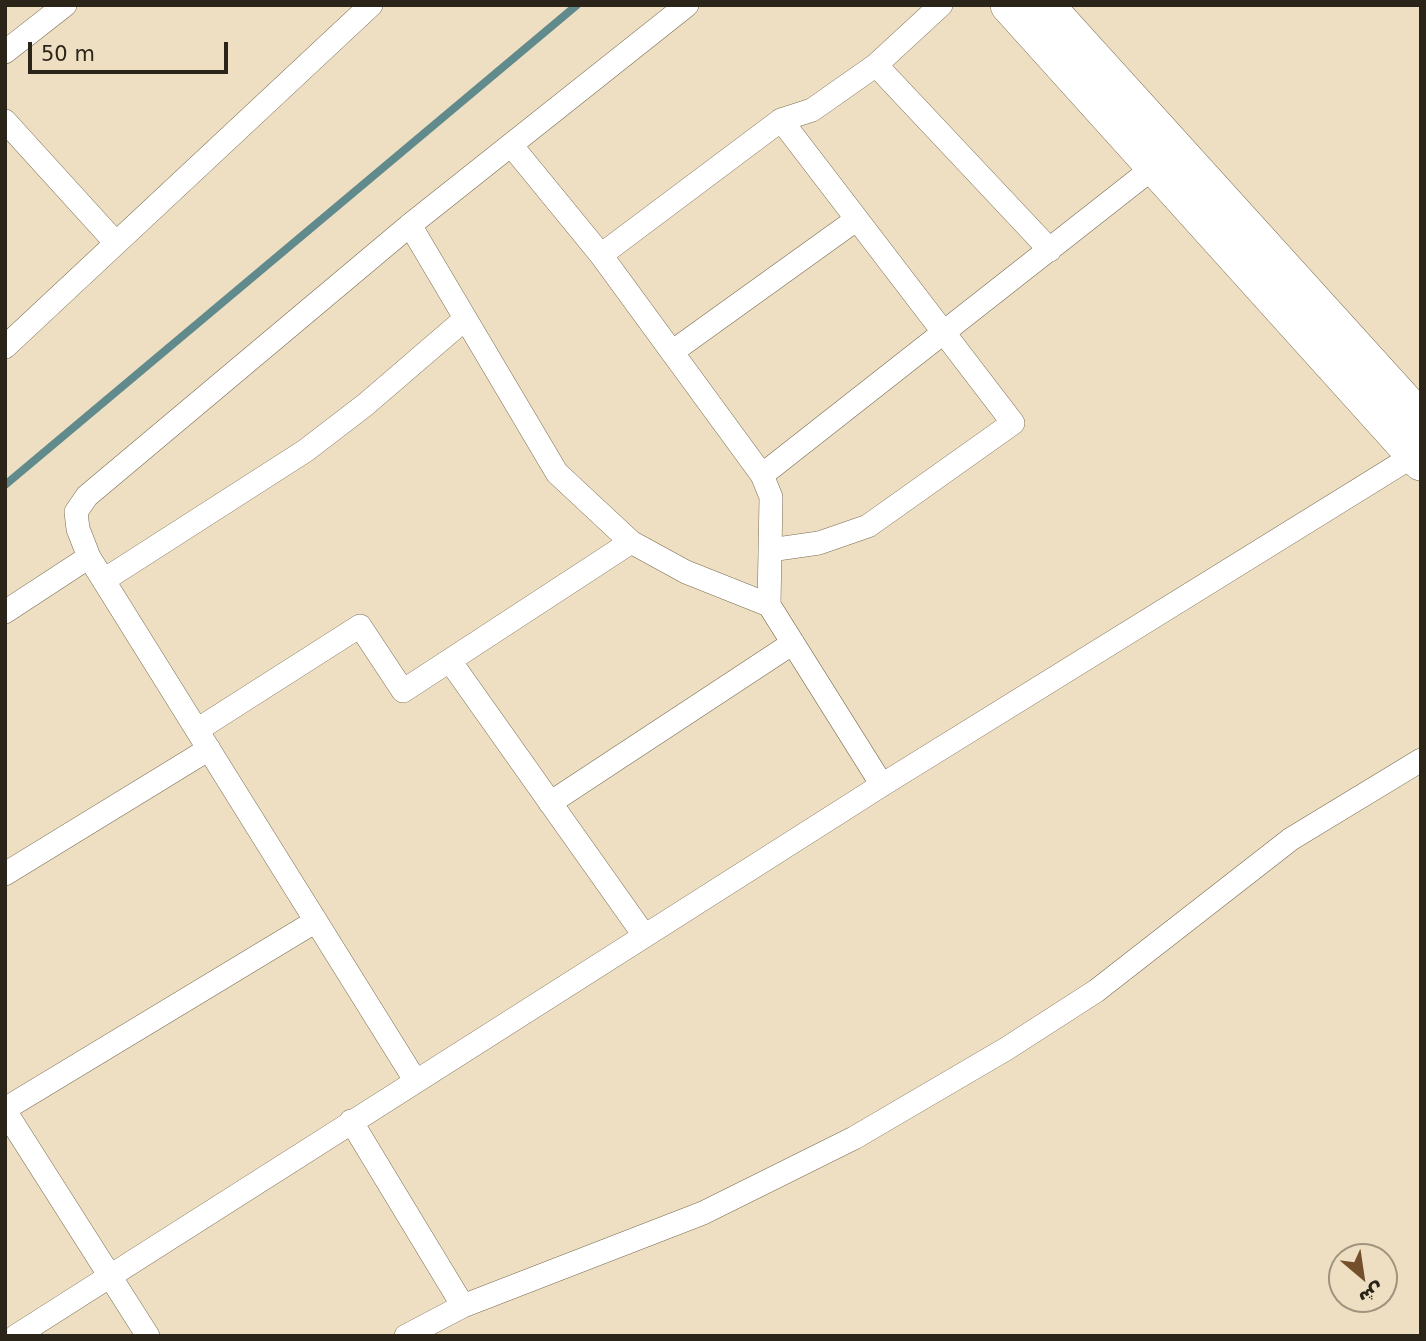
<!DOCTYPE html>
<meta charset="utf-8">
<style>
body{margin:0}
#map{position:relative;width:1426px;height:1341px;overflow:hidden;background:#eedfc2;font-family:"DejaVu Sans","Noto Sans Arabic",sans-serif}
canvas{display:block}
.frame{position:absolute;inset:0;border:7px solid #2a2419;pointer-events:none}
.north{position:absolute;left:1328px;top:1243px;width:70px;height:70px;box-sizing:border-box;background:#eedfc2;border:2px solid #a0947e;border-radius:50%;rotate:151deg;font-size:19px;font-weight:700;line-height:28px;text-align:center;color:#2a2419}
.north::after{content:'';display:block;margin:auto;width:24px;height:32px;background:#754f2b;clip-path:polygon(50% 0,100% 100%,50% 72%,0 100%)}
.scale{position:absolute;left:28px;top:42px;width:200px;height:32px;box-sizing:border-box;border:4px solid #2a2419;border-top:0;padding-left:9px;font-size:21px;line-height:24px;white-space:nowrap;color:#2a2419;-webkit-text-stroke:5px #eedfc2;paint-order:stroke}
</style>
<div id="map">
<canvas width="1426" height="1341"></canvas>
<div class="frame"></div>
<div class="north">ش</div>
<div class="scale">50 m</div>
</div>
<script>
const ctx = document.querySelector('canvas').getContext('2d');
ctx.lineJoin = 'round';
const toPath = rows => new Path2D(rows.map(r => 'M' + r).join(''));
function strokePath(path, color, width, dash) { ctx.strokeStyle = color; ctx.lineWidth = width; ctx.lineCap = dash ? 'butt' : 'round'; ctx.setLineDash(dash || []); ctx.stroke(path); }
strokePath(toPath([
 [5,485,577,5]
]), '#618a8c', 8);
const minor = toPath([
 [5,52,65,5],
 [876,65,1050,250],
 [781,120,812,110,876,65,941,5],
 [5,121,115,242],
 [511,145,601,255,762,475,771,497,769,605,882,785],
 [410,225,557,473,631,542,686,572,769,605],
 [601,255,781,120,1013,423,868,526,819,543,770,550],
 [5,347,371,5],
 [672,352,857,219],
 [762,475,1163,160],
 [104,580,305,451,365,405,465,319],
 [5,612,89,557],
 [450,661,644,935],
 [197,730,360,626,403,691,631,542],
 [550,803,793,643],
 [5,874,209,749],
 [415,1080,89,557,78,529,76,512,87,496,410,225,687,5],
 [5,1109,316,921],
 [5,1111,148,1336],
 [351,1121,463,1306],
 [16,1336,882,785,1421,451],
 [406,1336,463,1306,703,1213,854,1138,1006,1049,1096,991,1291,839,1421,760]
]);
const primary = toPath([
 [1009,5,1421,462],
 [1045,5,1421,420]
]);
strokePath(minor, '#786b51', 24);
strokePath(primary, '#786b51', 38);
strokePath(minor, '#fff', 23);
strokePath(primary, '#fff', 37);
</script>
